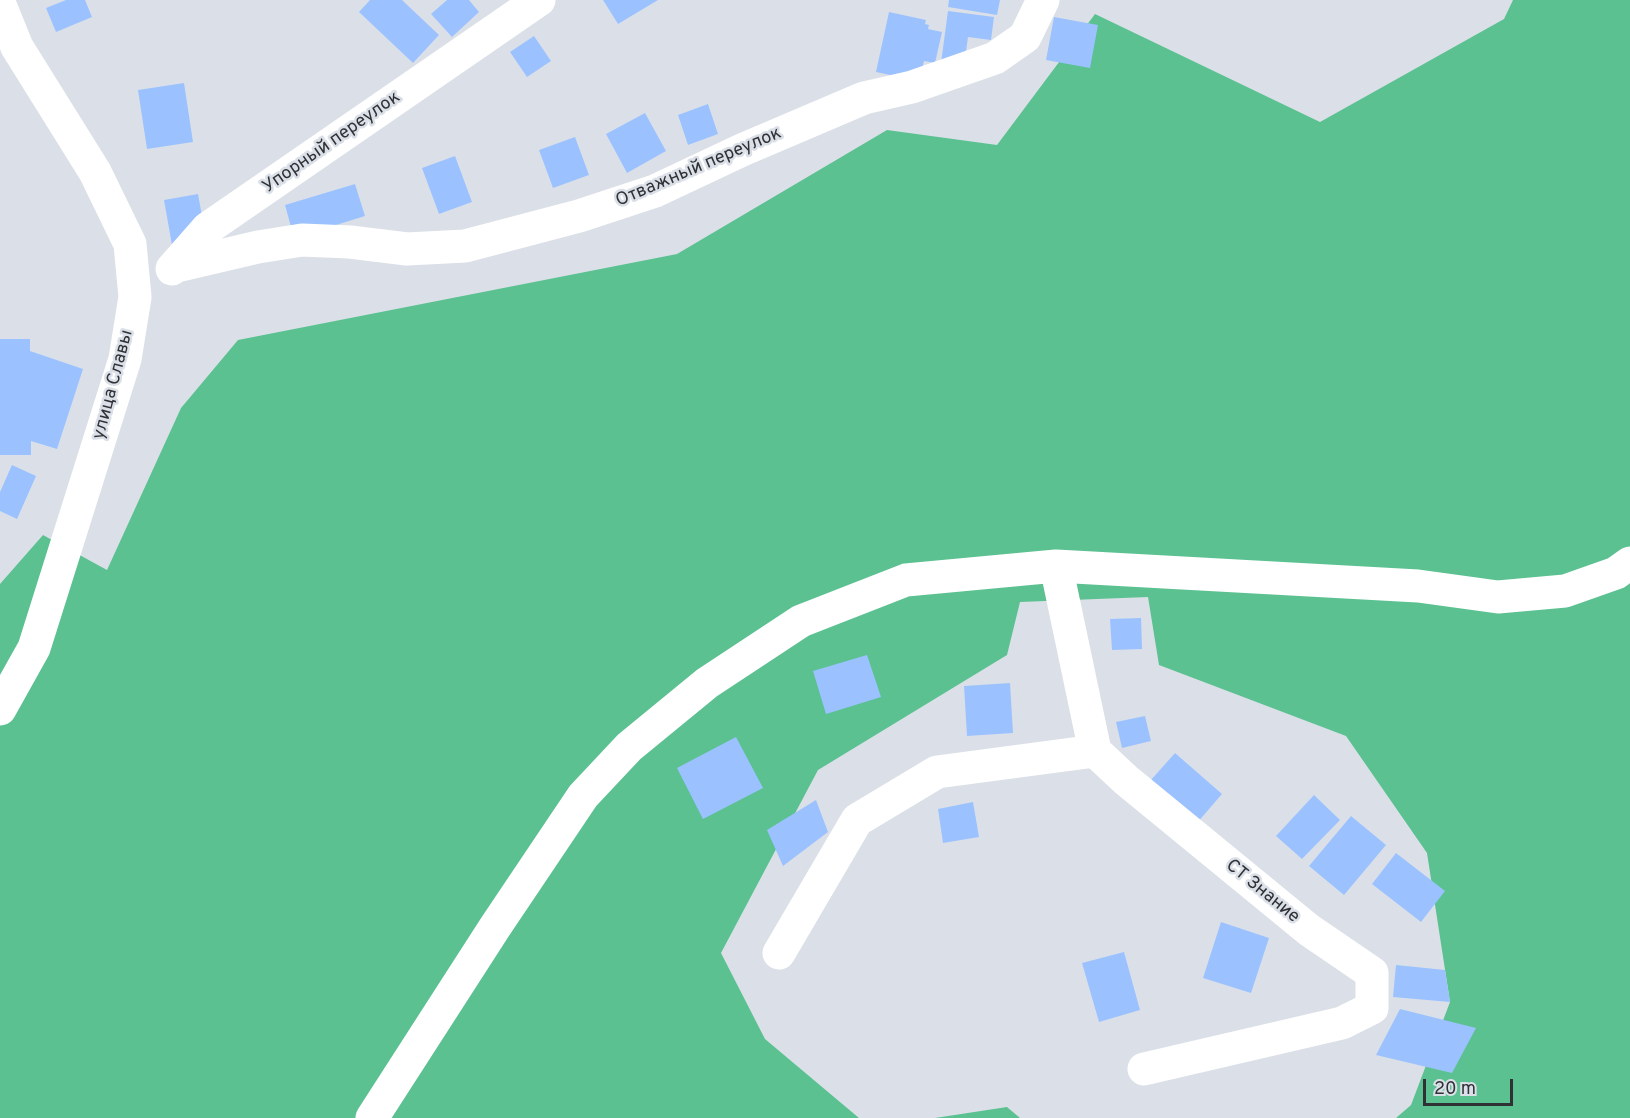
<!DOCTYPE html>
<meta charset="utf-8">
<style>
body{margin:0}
#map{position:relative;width:1630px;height:1118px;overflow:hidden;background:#dbe0e8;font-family:Overpass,sans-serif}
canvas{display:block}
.scale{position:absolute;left:1423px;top:1079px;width:90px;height:27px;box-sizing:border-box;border:3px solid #2f3135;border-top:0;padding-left:8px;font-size:18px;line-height:21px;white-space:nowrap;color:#2f3135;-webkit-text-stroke:4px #dbe0e8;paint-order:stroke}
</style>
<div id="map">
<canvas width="1630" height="1118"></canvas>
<div class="scale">20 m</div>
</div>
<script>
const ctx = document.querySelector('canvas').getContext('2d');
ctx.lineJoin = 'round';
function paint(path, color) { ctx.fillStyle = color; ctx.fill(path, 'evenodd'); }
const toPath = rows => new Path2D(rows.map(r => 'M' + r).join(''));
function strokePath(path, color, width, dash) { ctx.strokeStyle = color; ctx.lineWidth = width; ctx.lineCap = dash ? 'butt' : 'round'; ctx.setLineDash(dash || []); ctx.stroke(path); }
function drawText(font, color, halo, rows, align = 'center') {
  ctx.font = font + ' Overpass,sans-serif'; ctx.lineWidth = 5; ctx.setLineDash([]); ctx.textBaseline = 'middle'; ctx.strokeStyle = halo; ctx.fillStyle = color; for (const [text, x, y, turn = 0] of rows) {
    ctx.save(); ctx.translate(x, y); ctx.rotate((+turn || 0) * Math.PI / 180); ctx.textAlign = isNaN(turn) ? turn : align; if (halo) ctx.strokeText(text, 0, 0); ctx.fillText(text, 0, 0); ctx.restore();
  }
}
paint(toPath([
 [1513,0,1630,0,1630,1118,1396,1118,1411,1105,1450,1002,1427,853,1346,736,1159,665,1148,597,1020,602,1007,655,818,770,721,953,765,1039,859,1118,0,1118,0,584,43,535,107,570,181,408,238,340,677,254,887,130,997,145,1095,14,1320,122,1504,19],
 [1007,1107,1020,1118,935,1118]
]), '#5bc191');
paint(toPath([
 [66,0,85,0,92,17,56,32,46,8],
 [370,0,402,0,439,35,413,63,359,12],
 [447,0,469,0,479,12,452,37,431,14],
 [603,0,658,0,618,24],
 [949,0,1000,0,997,15,948,7],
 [948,11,994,17,991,40,968,37,964,66,941,63],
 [889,12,926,20,925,24,929,25,928,29,942,32,935,63,924,61,919,81,876,72],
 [1054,17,1098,25,1090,68,1046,60],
 [534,36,551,61,527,77,510,52],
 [184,83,193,142,147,149,138,90],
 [708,104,718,134,688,145,678,115],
 [645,113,666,151,627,173,606,134],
 [575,137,589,175,553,188,539,150],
 [455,156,472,202,439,214,422,168],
 [355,184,365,216,294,238,285,205],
 [198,194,204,227,172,245,164,200],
 [0,339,30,339,30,351,83,369,57,449,31,441,31,455,0,455],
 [12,465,36,476,17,519,0,511,0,492],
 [1141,618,1142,649,1112,650,1110,619],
 [867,655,881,697,826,714,813,671],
 [1010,683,1013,733,967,736,964,686],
 [1145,716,1151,741,1122,748,1116,722],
 [736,737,763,788,703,819,677,768],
 [1175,753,1222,794,1197,823,1150,781],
 [1314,795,1340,820,1302,859,1276,836],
 [816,800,828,832,783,866,767,830],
 [973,802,979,837,943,843,938,809],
 [1351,816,1386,845,1344,895,1309,866],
 [1396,853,1445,891,1421,922,1372,884],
 [1221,922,1269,938,1251,993,1203,978],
 [1124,952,1140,1010,1099,1022,1082,963],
 [1396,965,1445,970,1450,1002,1393,997],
 [1400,1009,1476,1028,1452,1073,1376,1055]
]), '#9bc2ff');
strokePath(toPath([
 [0,5,17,47,95,172,130,244,135,297,125,359,34,648,0,709],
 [177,266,258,247,302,240,350,242,407,249,465,246,579,216,655,191,742,150,864,98,912,87,995,58,1025,37,1043,0],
 [172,269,208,228,539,0],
 [1056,566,1095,751,1126,780,1309,930,1372,973,1372,1008,1342,1023,1144,1069],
 [779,953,857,820,937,772,1095,751],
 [372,1118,495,927,583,796,629,747,707,683,801,621,906,580,1056,566,1418,586,1498,597,1565,591,1616,573,1630,563]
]), '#fff', 33);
drawText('18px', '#2f3135', '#dbe0e8', [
 ["Упорный переулок",332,143,-35],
 ["Отважный переулок",699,168,-23],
 ["улица Славы",114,385,-75],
 ["СТ Знание",1262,892,39]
]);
</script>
